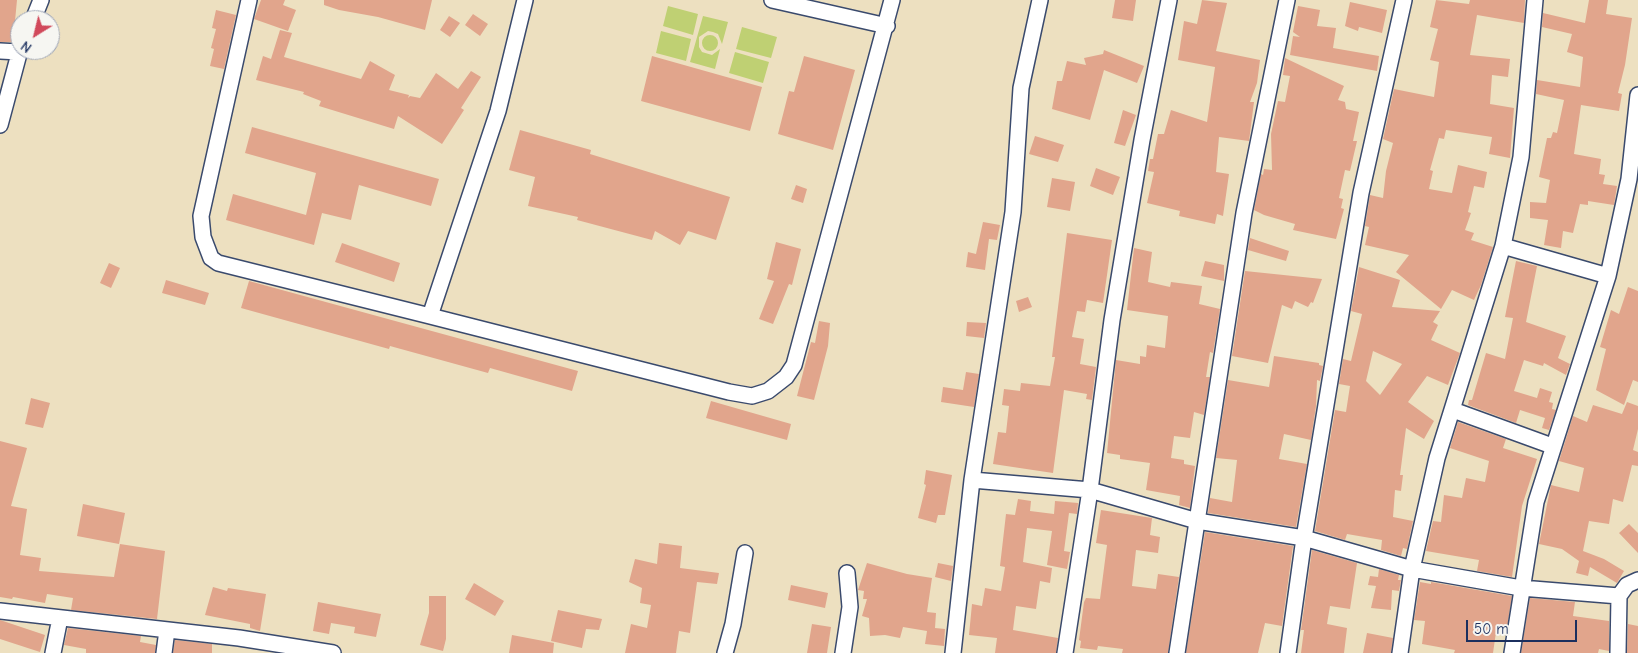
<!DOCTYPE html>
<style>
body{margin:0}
#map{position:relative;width:1638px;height:653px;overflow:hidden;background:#ede0c0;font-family:"Comic Neue",sans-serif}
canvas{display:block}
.north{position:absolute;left:10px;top:10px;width:50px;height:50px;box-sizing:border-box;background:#f6f6f2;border:1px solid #9ea6b7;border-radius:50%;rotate:216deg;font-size:14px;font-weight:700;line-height:20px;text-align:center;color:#1b2f5e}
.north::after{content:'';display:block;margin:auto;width:18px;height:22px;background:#d1495b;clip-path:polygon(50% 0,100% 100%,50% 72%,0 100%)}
.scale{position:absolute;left:1466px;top:620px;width:111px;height:22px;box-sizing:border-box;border:2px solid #1b2f5e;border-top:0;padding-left:6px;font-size:15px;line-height:18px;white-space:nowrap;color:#1b2f5e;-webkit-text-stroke:4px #f6f6f2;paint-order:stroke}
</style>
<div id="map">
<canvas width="1638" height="653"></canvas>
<div class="north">N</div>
<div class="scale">50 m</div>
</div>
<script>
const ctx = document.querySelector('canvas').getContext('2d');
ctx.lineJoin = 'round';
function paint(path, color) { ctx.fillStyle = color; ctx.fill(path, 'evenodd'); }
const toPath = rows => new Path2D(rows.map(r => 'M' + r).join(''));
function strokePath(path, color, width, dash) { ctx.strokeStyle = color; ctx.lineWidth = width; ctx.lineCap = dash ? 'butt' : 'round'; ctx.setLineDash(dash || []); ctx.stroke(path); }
paint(toPath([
 [668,6,698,14,693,35,663,26],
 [703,16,728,22,722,44,718,34,713,32,708,31,699,37,699,47,702,52,712,55,720,49,715,69,690,62],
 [742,27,777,37,771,58,736,49],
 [661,31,691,39,686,61,656,53],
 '702 43a8 8 0 1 1 16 0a8 8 0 1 1-16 0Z',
 [735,52,769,62,763,83,729,73]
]), '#bfd073');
paint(toPath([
 [0,0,17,0,13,42,0,42],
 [261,0,285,0,283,5,296,10,288,31,254,19],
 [324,0,432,0,425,30,378,17,339,10,324,5],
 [1115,0,1136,0,1133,21,1112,18],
 [1202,0,1227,3,1216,51,1260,60,1257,83,1250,102,1254,102,1249,141,1219,137,1216,172,1229,174,1223,216,1217,214,1215,224,1179,216,1180,211,1147,203,1154,172,1148,171,1150,159,1153,159,1158,134,1164,134,1171,110,1207,122,1215,67,1178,60,1184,21,1197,24],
 [1436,0,1469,4,1470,0,1525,0,1524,23,1477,15,1470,55,1510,59,1508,77,1492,75,1490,104,1514,108,1510,158,1489,154,1492,137,1446,130,1444,139,1439,138,1430,170,1433,171,1429,189,1452,193,1458,165,1487,172,1484,188,1474,186,1468,212,1471,213,1465,230,1474,233,1471,240,1493,247,1481,285,1474,300,1452,290,1441,309,1396,272,1409,255,1365,245,1369,227,1365,226,1370,195,1383,198,1386,171,1393,143,1383,139,1394,89,1434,97,1439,62,1430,60,1438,29,1430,27],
 [1589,0,1608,0,1606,14,1632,18,1625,65,1618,93,1622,94,1619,111,1581,105,1574,154,1601,159,1599,174,1605,175,1603,184,1617,186,1614,205,1588,201,1588,205,1580,204,1573,233,1563,231,1561,248,1544,245,1548,220,1530,218,1530,202,1546,203,1550,180,1539,177,1547,138,1551,138,1553,132,1557,133,1564,100,1536,94,1537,80,1580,87,1583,57,1567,52,1572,34,1542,27,1543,13,1585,23],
 [1350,2,1387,10,1382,33,1359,27,1358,31,1345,26],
 [1298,6,1320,10,1317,26,1336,28,1333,48,1379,56,1377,71,1290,55,1293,36,1300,37,1293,32],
 [216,10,236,15,224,69,210,66,214,49,211,48,216,29,212,28],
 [473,14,488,24,480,36,465,25],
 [449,16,460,23,450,37,440,30],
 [280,30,292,33,284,57,361,79,370,61,395,75,389,90,409,95,408,98,410,96,420,98,436,73,458,89,471,71,481,77,461,108,464,110,442,144,398,116,394,129,319,106,321,101,303,94,304,92,256,80,263,56,271,59],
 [1104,50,1144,66,1137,83,1104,70,1090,120,1052,109,1057,81,1062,81,1067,61,1086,65,1084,58,1103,54],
 [652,56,762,87,750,131,641,101],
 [804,56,855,70,833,150,778,134,789,91,794,92],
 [1285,58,1344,86,1338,100,1345,102,1346,109,1359,112,1353,141,1357,141,1350,171,1345,170,1339,198,1343,199,1341,208,1344,209,1336,239,1293,230,1295,224,1264,215,1254,210,1261,174,1263,175,1264,169,1272,170,1271,134,1278,101,1285,102,1290,76,1283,75],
 [1123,110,1136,115,1125,146,1114,143],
 [252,127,439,179,431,206,359,185,351,220,322,213,314,245,226,220,233,194,306,215,316,173,245,153],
 [520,130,591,150,590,154,730,197,716,240,688,231,680,245,655,231,652,240,577,220,578,217,528,206,535,177,509,170],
 [1035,136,1064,145,1058,162,1029,154],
 [1096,168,1120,177,1113,195,1090,186],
 [1052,178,1075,182,1070,211,1047,207],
 [796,185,807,189,803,203,791,199],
 [983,222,1000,225,997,240,989,239,985,270,966,267,968,252,976,254],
 [1067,233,1112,240,1103,303,1087,300,1085,312,1077,311,1072,337,1084,339,1080,364,1096,367,1092,400,1086,399,1087,394,1064,390,1053,473,993,464,998,432,1006,433,1009,406,1002,405,1004,389,1020,391,1021,383,1050,386,1055,357,1052,357],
 [1250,238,1289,251,1286,261,1248,250],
 [776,242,801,249,792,285,789,284,773,324,759,319,774,281,767,279],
 [342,243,400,263,394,282,335,262],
 [1134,248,1152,252,1148,282,1170,287,1171,282,1202,286,1199,304,1220,309,1213,353,1210,352,1206,377,1210,377,1204,415,1194,412,1190,438,1174,436,1171,458,1184,460,1184,464,1195,466,1190,508,1179,505,1180,496,1146,490,1150,463,1120,459,1120,455,1107,453,1116,360,1140,364,1140,356,1146,357,1147,345,1165,348,1168,316,1127,310],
 [1205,261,1224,265,1224,281,1201,276],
 [1516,261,1537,266,1526,322,1566,336,1558,358,1570,364,1566,375,1544,363,1543,366,1524,360,1514,391,1537,398,1540,388,1552,392,1549,402,1553,403,1552,409,1556,410,1549,430,1542,428,1545,418,1520,410,1516,423,1468,405,1469,400,1472,400,1486,353,1505,359,1513,318,1505,317],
 [109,263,120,268,111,288,100,283],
 [1359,267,1400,280,1392,307,1440,311,1433,322,1438,325,1431,340,1460,353,1448,385,1427,376,1408,402,1434,421,1424,439,1406,428,1400,475,1403,475,1401,491,1395,490,1393,517,1413,521,1407,549,1403,548,1401,556,1381,550,1382,540,1347,534,1345,540,1315,531,1335,410,1346,412,1350,386,1339,384,1343,359,1351,361,1362,314,1351,311],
 [1373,351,1402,364,1380,395,1366,381],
 [1245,271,1322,279,1313,303,1311,302,1308,307,1295,301,1292,309,1282,305,1268,363,1232,356],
 [166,280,209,293,205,305,162,293],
 [249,281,578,371,572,391,490,368,488,373,390,346,389,349,241,308],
 [1628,287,1638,291,1638,382,1633,380,1624,405,1596,390,1606,349,1600,347,1611,310,1619,314],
 [1028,297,1032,307,1019,312,1016,301],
 [819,321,830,323,828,346,814,400,797,396,811,342,815,343],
 [967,322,986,323,984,338,966,336],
 [1274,356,1319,363,1319,365,1323,366,1320,381,1317,380,1316,406,1311,440,1284,434,1279,459,1307,464,1296,527,1208,513,1210,498,1232,502,1237,460,1216,458,1228,380,1269,387],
 [966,372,979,374,974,407,941,402,943,387,963,390],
 [31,398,50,403,43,428,25,424],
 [711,401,791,424,787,440,706,418],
 [1627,402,1638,406,1638,429,1633,450,1638,452,1638,466,1632,465,1623,502,1613,499,1609,524,1589,521,1583,551,1604,559,1624,571,1617,583,1590,567,1588,576,1576,573,1579,561,1562,549,1539,544,1551,485,1579,492,1584,468,1559,461,1573,416,1587,422,1593,405,1622,414],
 [1458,422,1506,439,1503,448,1537,459,1522,506,1512,577,1477,571,1479,560,1426,551,1433,521,1441,522,1444,495,1462,498,1466,478,1485,482,1489,461,1450,448],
 [0,441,27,448,11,506,27,509,20,555,41,558,39,571,114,577,120,544,165,551,157,619,71,610,73,598,47,594,45,603,13,597,12,599,0,597],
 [926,470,952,475,945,515,938,515,936,523,918,518,926,485,924,484],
 [1018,499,1031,501,1030,511,1054,514,1055,501,1078,503,1077,514,1069,513,1064,551,1070,552,1067,569,1047,565,1052,531,1027,528,1023,562,1052,568,1050,583,1040,581,1036,609,1016,606,1013,630,1058,638,1056,653,995,653,997,638,969,635,972,604,982,606,985,588,1001,591,1005,567,1000,566,1006,514,1015,515],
 [83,504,125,513,119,544,77,536],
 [1101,510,1152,518,1150,535,1160,537,1158,553,1136,550,1132,586,1156,589,1158,574,1179,577,1168,653,1122,653,1123,649,1098,646,1097,650,1080,648,1081,641,1079,640,1084,602,1086,598,1100,599,1107,545,1096,543],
 [1629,524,1638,533,1638,553,1619,533],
 [1205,532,1293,546,1282,626,1265,623,1258,653,1186,653],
 [659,543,682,546,680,568,719,573,717,584,697,582,690,633,679,631,676,653,625,653,631,624,647,628,651,605,640,603,642,588,629,582,635,559,657,564],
 [1312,550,1357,563,1350,609,1330,606,1327,624,1347,628,1344,653,1301,653,1304,630,1301,630],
 [867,563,907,574,932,578,927,612,936,613,935,628,945,629,944,646,925,644,927,631,903,627,900,638,885,635,870,636,869,618,862,616,867,599,863,599,864,591,858,590],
 [938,563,953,566,951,581,935,577],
 [1379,569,1399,575,1398,580,1401,580,1399,591,1392,590,1391,610,1371,608,1376,586,1368,585,1370,576,1378,577],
 [1420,582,1431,584,1431,582,1512,596,1506,634,1496,632,1493,653,1454,653,1455,650,1422,644,1425,621,1414,620],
 [474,583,504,601,495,616,465,599],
 [791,585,828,593,825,608,788,600],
 [213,587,227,591,228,588,266,594,260,631,250,628,250,624,205,615],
 [429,596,446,596,446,639,443,651,420,645,429,613],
 [1530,598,1575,602,1573,616,1609,621,1609,651,1599,649,1598,653,1521,653],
 [318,602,381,614,376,637,354,633,355,627,331,623,329,634,313,631],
 [558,610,602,619,599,630,586,629,582,648,551,641],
 [0,620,45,635,40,652,0,639],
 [812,624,831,627,827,653,807,653],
 [1628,624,1638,626,1638,653,1627,653],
 [68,628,141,636,140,642,156,645,155,653,86,653,86,649,64,645],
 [1367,633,1393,638,1391,653,1363,653],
 [512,635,554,643,553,653,509,653],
 [175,640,212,644,212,653,173,653]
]), '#e1a58c');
const minor = toPath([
 [249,0,201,216,203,237,211,258,218,263,430,316],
 [525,0,498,111,430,316,729,392,752,396,768,391,786,377,794,365,892,0],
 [772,0,887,26],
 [33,20,41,0],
 [0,51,19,52],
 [0,125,20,50],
 [1503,246,1608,276],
 [1453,410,1552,446],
 [972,480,1090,490,1197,521,1304,538,1412,569,1521,588,1619,596,1627,585,1638,580],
 [0,611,239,638,333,653],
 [53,653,60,618],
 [164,653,167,630],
 [725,653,733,624,745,553],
 [843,653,850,607,847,573],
 [953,653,972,480,1013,212,1021,88,1040,0],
 [1065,653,1090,490,1112,320,1142,140,1169,0],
 [1177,653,1244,213,1287,0],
 [1288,653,1304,538,1361,193,1404,0],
 [1400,653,1412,569,1437,458,1503,246,1521,157,1535,0],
 [1512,653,1536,502,1608,276,1629,179,1638,95],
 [1618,653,1619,596]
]);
strokePath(minor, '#3a4a6d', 18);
strokePath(minor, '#fff', 15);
</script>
